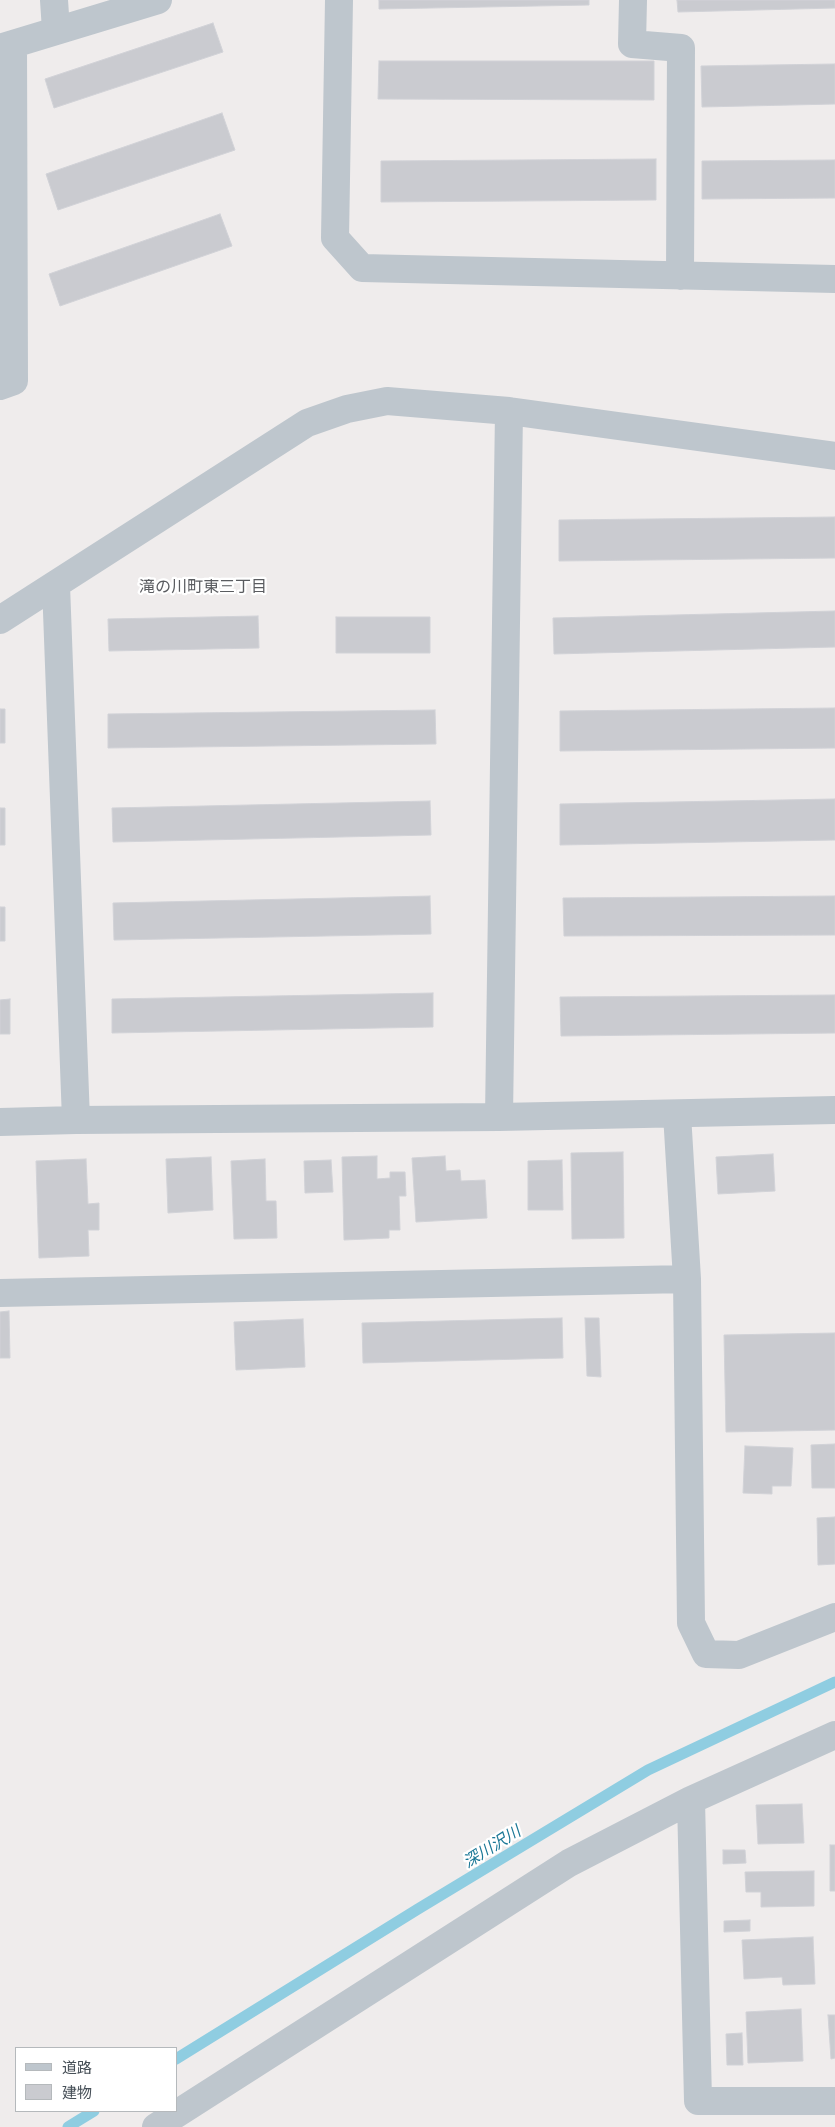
<!DOCTYPE html>
<meta charset="utf-8">
<style>
body{margin:0}
#map{position:relative;width:835px;height:2127px;overflow:hidden;background:#efecec;font-family:"Asap Condensed","Noto Sans JP",sans-serif}
canvas{display:block}
.legend{position:absolute;left:15px;top:2047px;width:162px;height:65px;box-sizing:border-box;background:#fff;border:1px solid #b5b9bc;margin:0;padding:6px 9px;list-style:none;font-size:15px;color:#464f57}
.legend li{display:flex;align-items:center;gap:10px;height:25px}
.legend b{width:25px;border:1px solid #b5b9bc}
</style>
<div id="map">
<canvas width="835" height="2127"></canvas>
<ul class="legend">
<li><b style="height:6px;background:#bec6cd"></b>道路</li>
<li><b style="height:14px;background:#cacbd0"></b>建物</li>
</ul>
</div>
<script>
const ctx = document.querySelector('canvas').getContext('2d');
ctx.lineJoin = 'round';
const toPath = rows => new Path2D(rows.map(r => 'M' + r).join(''));
function strokePath(path, color, width, dash) { ctx.strokeStyle = color; ctx.lineWidth = width; ctx.lineCap = dash ? 'butt' : 'round'; ctx.setLineDash(dash || []); ctx.stroke(path); }
function paint(path, color) { ctx.fillStyle = color; ctx.fill(path, 'evenodd'); }
function drawText(font, color, halo, rows, align = 'center') {
  ctx.font = font + ' "Asap Condensed","Noto Sans JP",sans-serif'; ctx.lineWidth = 4.5; ctx.setLineDash([]); ctx.textBaseline = 'middle'; ctx.strokeStyle = halo; ctx.fillStyle = color; for (const [text, x, y, turn = 0] of rows) {
    ctx.save(); ctx.translate(x, y); ctx.rotate((+turn || 0) * Math.PI / 180); ctx.textAlign = isNaN(turn) ? turn : align; if (halo) ctx.strokeText(text, 0, 0); ctx.fillText(text, 0, 0); ctx.restore();
  }
}
strokePath(toPath([
 [176,2059,418,1909,648,1770,835,1682],
 [68,2127,94,2111]
]), '#8fcde1', 11);
const building = toPath([
 [379,0,589,0,589,5,379,9,379,0],
 [677,0,835,0,835,8,678,12,677,0],
 [213,23,223,52,54,108,45,79,213,23],
 [379,61,654,61,654,100,378,99,379,61],
 [835,64,835,104,702,107,701,66,835,64],
 [222,113,235,150,58,210,46,174,222,113],
 [656,159,656,200,381,202,381,161,656,159],
 [835,160,835,198,702,199,702,161,835,160],
 [220,214,232,246,60,306,49,274,220,214],
 [835,517,835,558,559,561,559,520,835,517],
 [835,611,835,647,554,654,553,618,835,611],
 [258,616,259,648,109,651,108,619,258,616],
 [336,617,430,617,430,653,336,653,336,617],
 [835,708,835,748,560,751,560,711,835,708],
 [0,709,5,709,5,743,0,743,0,709],
 [435,710,436,744,108,748,108,714,435,710],
 [835,799,835,840,560,845,560,804,835,799],
 [430,801,431,835,113,842,112,808,430,801],
 [0,808,5,808,5,845,0,845,0,808],
 [430,896,431,934,114,940,113,903,430,896],
 [835,896,835,935,564,936,563,898,835,896],
 [0,907,5,907,5,941,0,941,0,907],
 [433,993,433,1027,112,1033,112,999,433,993],
 [835,995,835,1033,561,1036,560,997,835,995],
 [10,999,10,1034,0,1034,0,1000,10,999],
 [623,1152,624,1238,572,1239,571,1153,623,1152],
 [773,1154,775,1191,718,1194,716,1157,773,1154],
 [377,1156,377,1179,390,1178,390,1172,405,1172,406,1196,399,1196,400,1230,389,1230,389,1238,344,1240,342,1157,377,1156],
 [445,1156,446,1171,460,1170,461,1181,485,1180,487,1218,416,1222,412,1158,445,1156],
 [211,1157,213,1210,168,1213,166,1159,211,1157],
 [86,1159,88,1204,99,1203,99,1230,88,1230,89,1256,39,1258,36,1161,86,1159],
 [265,1159,266,1201,276,1201,277,1238,234,1239,231,1161,265,1159],
 [331,1160,333,1192,305,1193,304,1161,331,1160],
 [562,1160,563,1210,528,1210,528,1161,562,1160],
 [9,1311,10,1358,0,1358,0,1312,9,1311],
 [562,1318,563,1358,363,1363,362,1323,562,1318],
 [585,1318,599,1318,601,1377,587,1376,585,1318],
 [303,1319,305,1367,236,1370,234,1322,303,1319],
 [835,1333,835,1430,726,1432,724,1335,835,1333],
 [835,1444,835,1488,812,1488,811,1445,835,1444],
 [745,1446,793,1448,791,1486,772,1486,772,1494,743,1493,745,1446],
 [835,1517,835,1564,818,1565,817,1518,835,1517],
 [802,1804,804,1843,758,1844,756,1805,802,1804],
 [830,1845,835,1845,835,1891,830,1891,830,1845],
 [723,1850,745,1850,746,1863,723,1864,723,1850],
 [814,1871,814,1906,761,1907,761,1892,746,1892,745,1872,814,1871],
 [750,1920,750,1931,724,1932,724,1921,750,1920],
 [813,1937,815,1984,783,1985,782,1977,744,1979,742,1940,813,1937],
 [801,2009,803,2061,748,2063,746,2012,801,2009],
 [828,2015,835,2015,835,2058,831,2059,828,2015],
 [742,2033,743,2065,727,2065,726,2034,742,2033]
]);
paint(building, '#cacbd0');
strokePath(building, '#d1d2d7', 1);
strokePath(toPath([
 [54,0,56,30],
 [339,0,335,238,362,268,835,279],
 [633,0,632,44,681,48,680,276],
 [0,48,158,0],
 [0,386,14,381,13,44],
 [56,585,76,1120],
 [0,620,307,423,347,409,387,401,509,411,835,456],
 [677,1114,687,1279,691,1623,706,1654,739,1655,835,1617],
 [499,1117,509,411],
 [0,1122,76,1120,499,1117,835,1110],
 [0,1293,687,1279],
 [691,1800,698,2101,835,2101],
 [156,2127,569,1863,691,1800,835,1735]
]), '#bec6cd', 28);
drawText('16px', '#5a5c60', '#fff', [
 ["滝の川町東三丁目",203,587]
]);
drawText('italic 16px', '#1a7796', '#fff', [
 ["深川沢川",492,1847,-32]
]);
</script>
